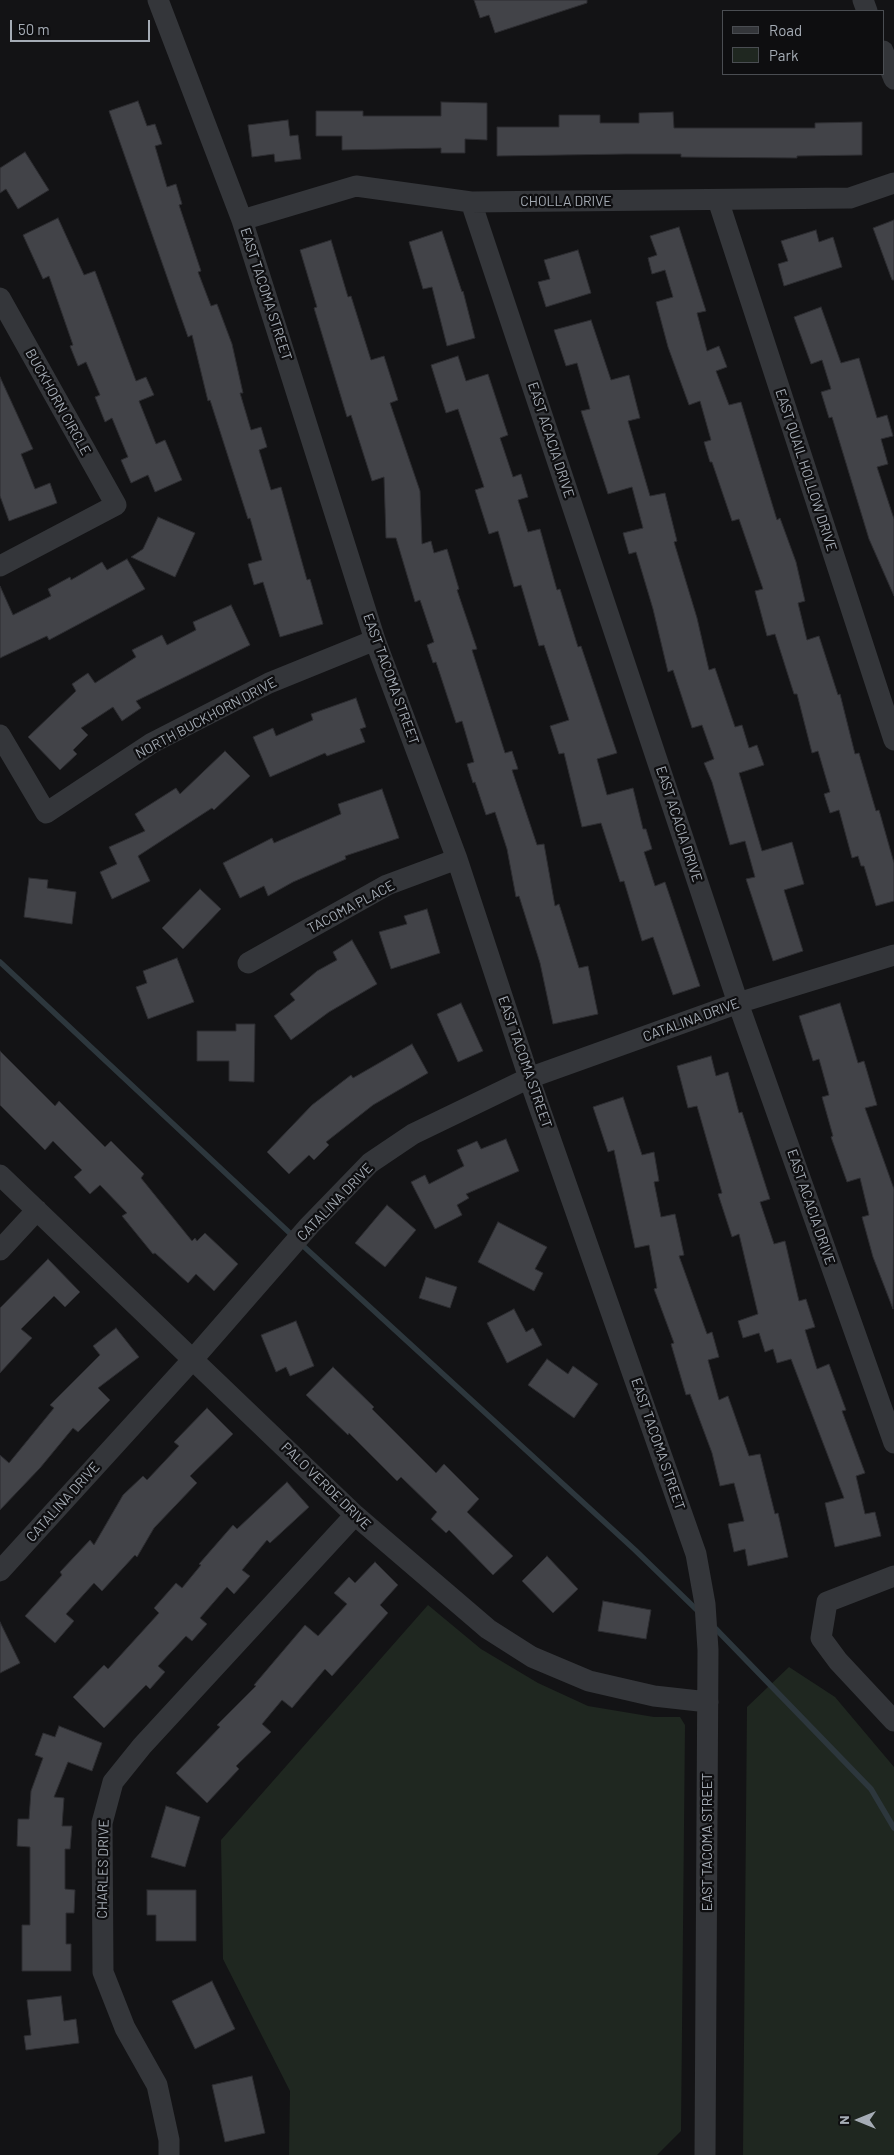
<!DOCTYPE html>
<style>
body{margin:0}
#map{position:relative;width:894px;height:2155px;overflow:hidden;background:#131315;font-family:Barlow,sans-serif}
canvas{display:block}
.legend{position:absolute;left:722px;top:10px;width:162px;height:65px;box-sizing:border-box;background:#0e0e10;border:1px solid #4a4d52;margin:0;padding:6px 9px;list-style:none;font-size:15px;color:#a5acb5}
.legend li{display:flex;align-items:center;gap:10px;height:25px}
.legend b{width:25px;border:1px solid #4a4d52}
.north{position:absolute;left:834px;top:2095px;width:50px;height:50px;-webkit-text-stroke:4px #0e0e10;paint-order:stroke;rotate:270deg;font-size:14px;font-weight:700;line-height:20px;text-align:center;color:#a5acb5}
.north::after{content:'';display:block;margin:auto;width:18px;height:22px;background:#a5acb5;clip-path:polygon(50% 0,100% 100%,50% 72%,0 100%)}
.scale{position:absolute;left:10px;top:20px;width:140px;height:22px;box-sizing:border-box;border:2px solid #a5acb5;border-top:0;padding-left:6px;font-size:15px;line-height:18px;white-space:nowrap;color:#a5acb5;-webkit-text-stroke:4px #0e0e10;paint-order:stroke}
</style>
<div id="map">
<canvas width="894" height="2155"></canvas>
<ul class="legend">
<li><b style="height:6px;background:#34363a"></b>Road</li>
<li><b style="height:14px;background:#1f2720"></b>Park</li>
</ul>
<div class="north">N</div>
<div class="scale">50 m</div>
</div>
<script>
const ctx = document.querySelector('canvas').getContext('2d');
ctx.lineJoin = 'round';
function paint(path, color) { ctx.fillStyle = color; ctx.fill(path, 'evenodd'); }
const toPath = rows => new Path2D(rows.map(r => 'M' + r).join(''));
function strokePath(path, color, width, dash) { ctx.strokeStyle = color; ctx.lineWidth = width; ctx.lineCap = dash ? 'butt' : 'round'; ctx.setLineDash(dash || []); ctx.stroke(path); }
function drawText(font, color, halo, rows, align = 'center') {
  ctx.font = font + ' Barlow,sans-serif'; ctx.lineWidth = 4.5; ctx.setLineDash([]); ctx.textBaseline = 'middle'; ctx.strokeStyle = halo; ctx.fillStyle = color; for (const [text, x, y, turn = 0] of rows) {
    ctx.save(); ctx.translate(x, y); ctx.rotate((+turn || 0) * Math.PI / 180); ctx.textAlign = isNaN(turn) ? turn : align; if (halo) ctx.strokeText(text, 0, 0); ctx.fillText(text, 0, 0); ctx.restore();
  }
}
paint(toPath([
 [428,1605,481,1649,538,1683,588,1706,654,1717,680,1717,685,1725,681,2131,657,2155,289,2155,290,2091,223,1959,221,1840],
 [789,1667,835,1697,894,1767,894,2155,743,2155,747,1707]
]), '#1f2720');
strokePath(toPath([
 [0,962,294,1237],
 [300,1243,635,1550,699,1612],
 [713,1626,871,1789,894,1828]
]), '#2d373d', 5.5);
const building = toPath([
 [474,0,587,0,587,3,495,33,489,15,480,18,474,0],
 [138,101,147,126,155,124,162,144,155,146,167,187,176,184,182,204,179,205,201,271,198,272,211,306,217,304,232,344,243,393,240,393,251,430,261,427,267,447,259,450,271,490,281,487,307,580,310,579,323,624,280,637,263,582,254,585,248,564,262,560,250,518,248,519,210,400,208,401,192,335,188,337,109,111,138,101],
 [441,102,487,103,487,140,465,139,465,153,441,153,441,148,342,150,342,136,316,136,316,111,363,111,363,116,441,116,441,102],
 [673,112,674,128,815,128,815,123,862,122,862,155,797,156,797,158,681,157,681,154,625,154,497,156,497,127,559,127,559,115,600,115,600,123,639,123,639,113,673,112],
 [288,120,290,136,298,135,301,159,275,162,274,154,252,157,248,125,288,120],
 [25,152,49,190,18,209,6,189,0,193,0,168,25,152],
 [58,218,84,275,95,271,136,381,146,377,154,395,139,401,156,444,165,440,182,480,155,492,148,475,131,483,121,460,128,457,112,418,105,422,95,397,100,395,86,362,78,366,70,346,73,345,49,276,43,279,23,235,58,218],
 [894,220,894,280,892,280,873,228,894,220],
 [679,227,706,311,697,313,707,351,719,346,727,367,716,371,729,405,741,402,777,520,780,518,796,562,805,601,798,603,807,640,819,636,838,695,840,694,855,754,859,753,876,811,879,810,894,863,894,901,876,906,864,866,861,866,858,856,852,858,839,810,830,813,824,794,830,792,818,751,812,753,797,694,794,694,775,634,767,636,755,591,763,589,739,519,732,521,712,462,710,462,704,442,711,440,700,401,689,405,668,347,656,302,673,297,665,270,652,274,648,258,657,255,650,236,679,227],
 [816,230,819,242,833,237,842,267,784,286,778,264,788,261,781,241,816,230],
 [442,231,462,292,463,291,475,338,447,346,432,287,423,289,409,242,442,231],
 [331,240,348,297,351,296,371,360,384,356,398,400,390,403,420,491,422,544,431,541,434,553,447,549,459,589,457,590,477,649,472,650,505,753,512,751,518,769,512,770,537,845,544,844,555,906,559,904,579,968,588,966,598,1014,553,1024,540,963,519,896,516,897,507,849,495,812,486,815,475,782,473,783,467,764,474,762,462,721,456,723,436,662,433,663,427,645,434,642,420,600,415,602,396,538,386,538,384,477,372,481,351,415,347,417,314,308,317,307,300,250,331,240],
 [578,250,591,293,546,307,538,282,550,279,544,260,578,250],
 [821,307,841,363,859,358,877,418,887,415,893,436,881,439,888,464,877,467,894,519,894,596,869,539,832,417,829,418,821,392,831,389,822,360,811,364,794,317,821,307],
 [591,320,611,380,629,375,640,418,628,421,650,496,665,493,677,541,674,542,697,618,709,670,715,668,735,727,742,725,749,748,757,745,764,765,739,773,762,851,792,842,804,884,784,890,803,951,773,961,746,879,755,877,745,841,730,845,712,782,704,763,714,759,702,725,692,728,673,670,668,672,653,609,636,552,629,554,623,533,643,528,632,487,608,494,581,411,590,409,577,363,566,366,554,330,591,320],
 [458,356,466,381,488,374,508,435,500,438,513,477,521,474,528,497,518,500,528,532,540,529,557,590,560,589,578,647,581,646,617,753,597,759,607,795,633,788,643,829,646,829,652,849,644,852,655,886,665,882,700,986,673,995,653,937,642,941,624,881,620,882,601,823,582,827,564,753,559,754,550,726,569,720,544,645,539,646,521,585,514,587,498,531,489,534,475,490,484,487,458,409,446,413,431,365,458,356],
 [0,377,33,449,21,454,35,489,50,483,57,503,9,521,0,496,0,377],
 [158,517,195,533,175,577,131,557,143,549,158,517],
 [127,559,145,589,49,640,47,636,0,658,0,586,13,615,51,596,48,589,70,577,71,580,102,562,107,570,127,559],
 [231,605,250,645,136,701,141,708,122,721,113,707,81,728,88,735,73,750,77,754,60,770,28,737,76,691,72,684,88,673,95,683,136,657,132,650,162,635,167,645,196,630,193,622,231,605],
 [356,698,366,727,360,729,365,742,327,756,325,753,270,777,253,737,273,728,276,736,313,720,311,714,356,698],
 [225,751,250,776,214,810,212,808,138,856,150,881,112,899,100,872,117,864,109,847,145,831,135,814,176,788,180,794,225,751],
 [382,789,399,838,345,856,346,859,293,882,268,896,264,886,240,898,223,863,272,838,274,843,341,814,338,804,382,789],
 [29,878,48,880,47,888,76,892,72,924,24,917,29,878],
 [200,889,221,909,183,949,162,928,200,889],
 [427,909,440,953,391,969,379,932,407,924,404,916,427,909],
 [352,940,377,984,329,1012,291,1040,274,1016,295,1000,290,994,317,971,337,960,333,952,352,940],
 [177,958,194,1002,148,1019,136,987,147,983,143,971,177,958],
 [461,1003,483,1051,458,1062,437,1014,461,1003],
 [840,1003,858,1063,864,1061,877,1105,865,1108,894,1189,893,1309,873,1257,862,1217,869,1215,860,1178,847,1182,831,1137,833,1136,822,1097,829,1095,819,1059,813,1061,799,1016,840,1003],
 [236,1024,255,1024,254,1082,229,1081,229,1061,197,1061,197,1031,236,1031,236,1024],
 [412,1044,428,1073,373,1105,326,1142,329,1145,314,1160,309,1155,289,1174,267,1152,312,1105,351,1075,353,1078,412,1044],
 [0,1051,55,1106,59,1101,105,1147,111,1141,144,1174,141,1178,192,1241,195,1238,197,1241,205,1233,238,1264,214,1291,196,1274,188,1283,155,1253,153,1254,122,1216,127,1213,100,1185,90,1194,74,1177,82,1170,53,1141,45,1150,0,1105,0,1051],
 [711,1056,716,1076,728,1072,739,1113,742,1112,770,1199,760,1202,774,1244,785,1241,799,1301,806,1299,815,1327,805,1330,817,1369,829,1364,846,1410,842,1411,865,1473,856,1476,865,1514,875,1512,881,1536,835,1547,825,1503,844,1498,791,1359,777,1363,773,1349,765,1352,759,1333,743,1338,738,1321,758,1314,739,1234,732,1237,718,1194,722,1193,697,1106,688,1108,677,1066,711,1056],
 [623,1097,642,1155,654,1152,659,1181,654,1182,661,1217,675,1214,684,1255,679,1256,707,1334,712,1332,719,1357,708,1360,719,1400,728,1396,749,1456,760,1454,775,1514,778,1513,788,1557,748,1566,745,1549,734,1552,728,1524,744,1521,734,1483,720,1486,712,1453,690,1394,686,1395,671,1344,674,1343,654,1289,657,1288,649,1245,635,1248,614,1150,608,1152,593,1107,623,1097],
 [506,1139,519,1171,466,1194,469,1198,457,1205,462,1215,435,1229,411,1182,425,1175,429,1184,464,1166,457,1150,477,1141,481,1149,506,1139],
 [387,1205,416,1230,385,1267,355,1243,387,1205],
 [498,1222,547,1247,535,1269,543,1273,534,1291,478,1262,498,1222],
 [48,1259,80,1292,65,1307,54,1296,21,1329,32,1338,0,1373,0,1308,48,1259],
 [426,1277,457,1287,450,1308,419,1298,426,1277],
 [514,1309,526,1332,533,1328,542,1345,507,1363,487,1323,514,1309],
 [296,1321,314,1366,290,1376,286,1367,276,1372,261,1335,296,1321],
 [116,1328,139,1357,98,1388,110,1400,78,1432,73,1428,40,1468,0,1510,0,1455,9,1463,54,1408,50,1405,100,1355,93,1346,116,1328],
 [547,1359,568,1374,573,1366,598,1384,574,1418,528,1385,547,1359],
 [333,1367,374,1407,372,1409,436,1473,444,1464,479,1499,467,1512,513,1556,493,1575,449,1530,446,1533,431,1519,437,1512,401,1477,397,1481,349,1433,348,1435,306,1395,333,1367],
 [207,1408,233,1434,190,1476,197,1483,154,1528,137,1557,135,1555,102,1591,94,1583,66,1614,74,1621,55,1643,25,1616,62,1575,60,1572,90,1540,94,1545,123,1495,143,1476,147,1480,179,1446,174,1442,207,1408],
 [287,1482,309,1507,270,1543,267,1540,242,1570,250,1576,234,1594,227,1587,200,1618,207,1624,192,1641,186,1636,158,1666,165,1672,150,1689,146,1685,104,1728,73,1697,104,1665,108,1669,159,1613,154,1608,176,1583,182,1588,201,1565,199,1564,233,1525,237,1529,287,1482],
 [547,1556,578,1589,553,1613,522,1581,547,1556],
 [375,1562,398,1585,380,1605,388,1613,332,1676,325,1669,292,1708,282,1700,262,1724,271,1732,236,1766,239,1769,207,1803,176,1773,220,1727,217,1725,256,1686,254,1685,305,1625,318,1636,347,1604,334,1593,349,1577,355,1583,375,1562],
 [603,1601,651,1610,646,1639,598,1631,603,1601],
 [0,1622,20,1663,0,1673,0,1622],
 [59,1726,102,1743,92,1771,68,1762,54,1797,64,1798,62,1826,72,1826,70,1849,65,1849,65,1889,75,1890,74,1913,66,1913,66,1944,71,1944,71,1971,22,1971,22,1925,30,1925,30,1847,17,1846,18,1819,29,1819,31,1791,43,1758,35,1755,43,1733,55,1737,59,1726],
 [166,1806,200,1817,185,1867,151,1857,166,1806],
 [147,1890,196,1890,196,1941,156,1941,156,1915,147,1915,147,1890],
 [212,1981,235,2029,195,2049,172,2001,212,1981],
 [61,1996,64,2021,76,2019,79,2043,26,2050,24,2036,31,2035,27,2000,61,1996],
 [252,2076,265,2133,225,2142,212,2085,252,2076]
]);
paint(building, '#424348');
strokePath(building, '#2d2d31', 1);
strokePath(toPath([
 [158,0,242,220,375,640,457,859,529,1078,696,1554,705,1604,708,1650,705,2155],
 [863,0,867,11],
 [883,51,894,79],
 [718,200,894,740],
 [471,202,738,1003,894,1443],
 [242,220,356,186,471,202,850,198,894,183],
 [0,298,116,505,0,566],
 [0,735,46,813,152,743,269,683,375,640],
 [248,963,387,885,457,859],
 [0,1175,355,1515,488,1629,532,1657,589,1681,654,1696,708,1702],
 [0,1250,37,1210],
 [0,1571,194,1358,309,1226,370,1163,413,1134,529,1078,738,1003,894,955],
 [894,1576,827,1602,821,1638,838,1661,894,1721],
 [169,2155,169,2140,157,2085,125,2028,103,1972,102,1823,113,1782,142,1746,355,1515]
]), '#34363a', 21);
drawText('14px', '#a5acb5', '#0e0e10', [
 ["CHOLLA DRIVE",566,201],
 ["EAST TACOMA STREET",266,294,72],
 ["BUCKHORN CIRCLE",58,402,61],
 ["EAST ACACIA DRIVE",551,440,72],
 ["EAST QUAIL HOLLOW DRIVE",806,470,72],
 ["EAST TACOMA STREET",391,679,70],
 ["NORTH BUCKHORN DRIVE",206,718,-28],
 ["EAST ACACIA DRIVE",679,824,72],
 ["TACOMA PLACE",351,907,-28],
 ["CATALINA DRIVE",691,1020,-20],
 ["EAST TACOMA STREET",525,1062,71],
 ["CATALINA DRIVE",335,1202,-46],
 ["EAST ACACIA DRIVE",811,1207,71],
 ["EAST TACOMA STREET",658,1444,71],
 ["PALO VERDE DRIVE",326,1486,44],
 ["CATALINA DRIVE",63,1502,-48],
 ["EAST TACOMA STREET",707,1842,-90],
 ["CHARLES DRIVE",103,1869,-89]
]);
</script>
